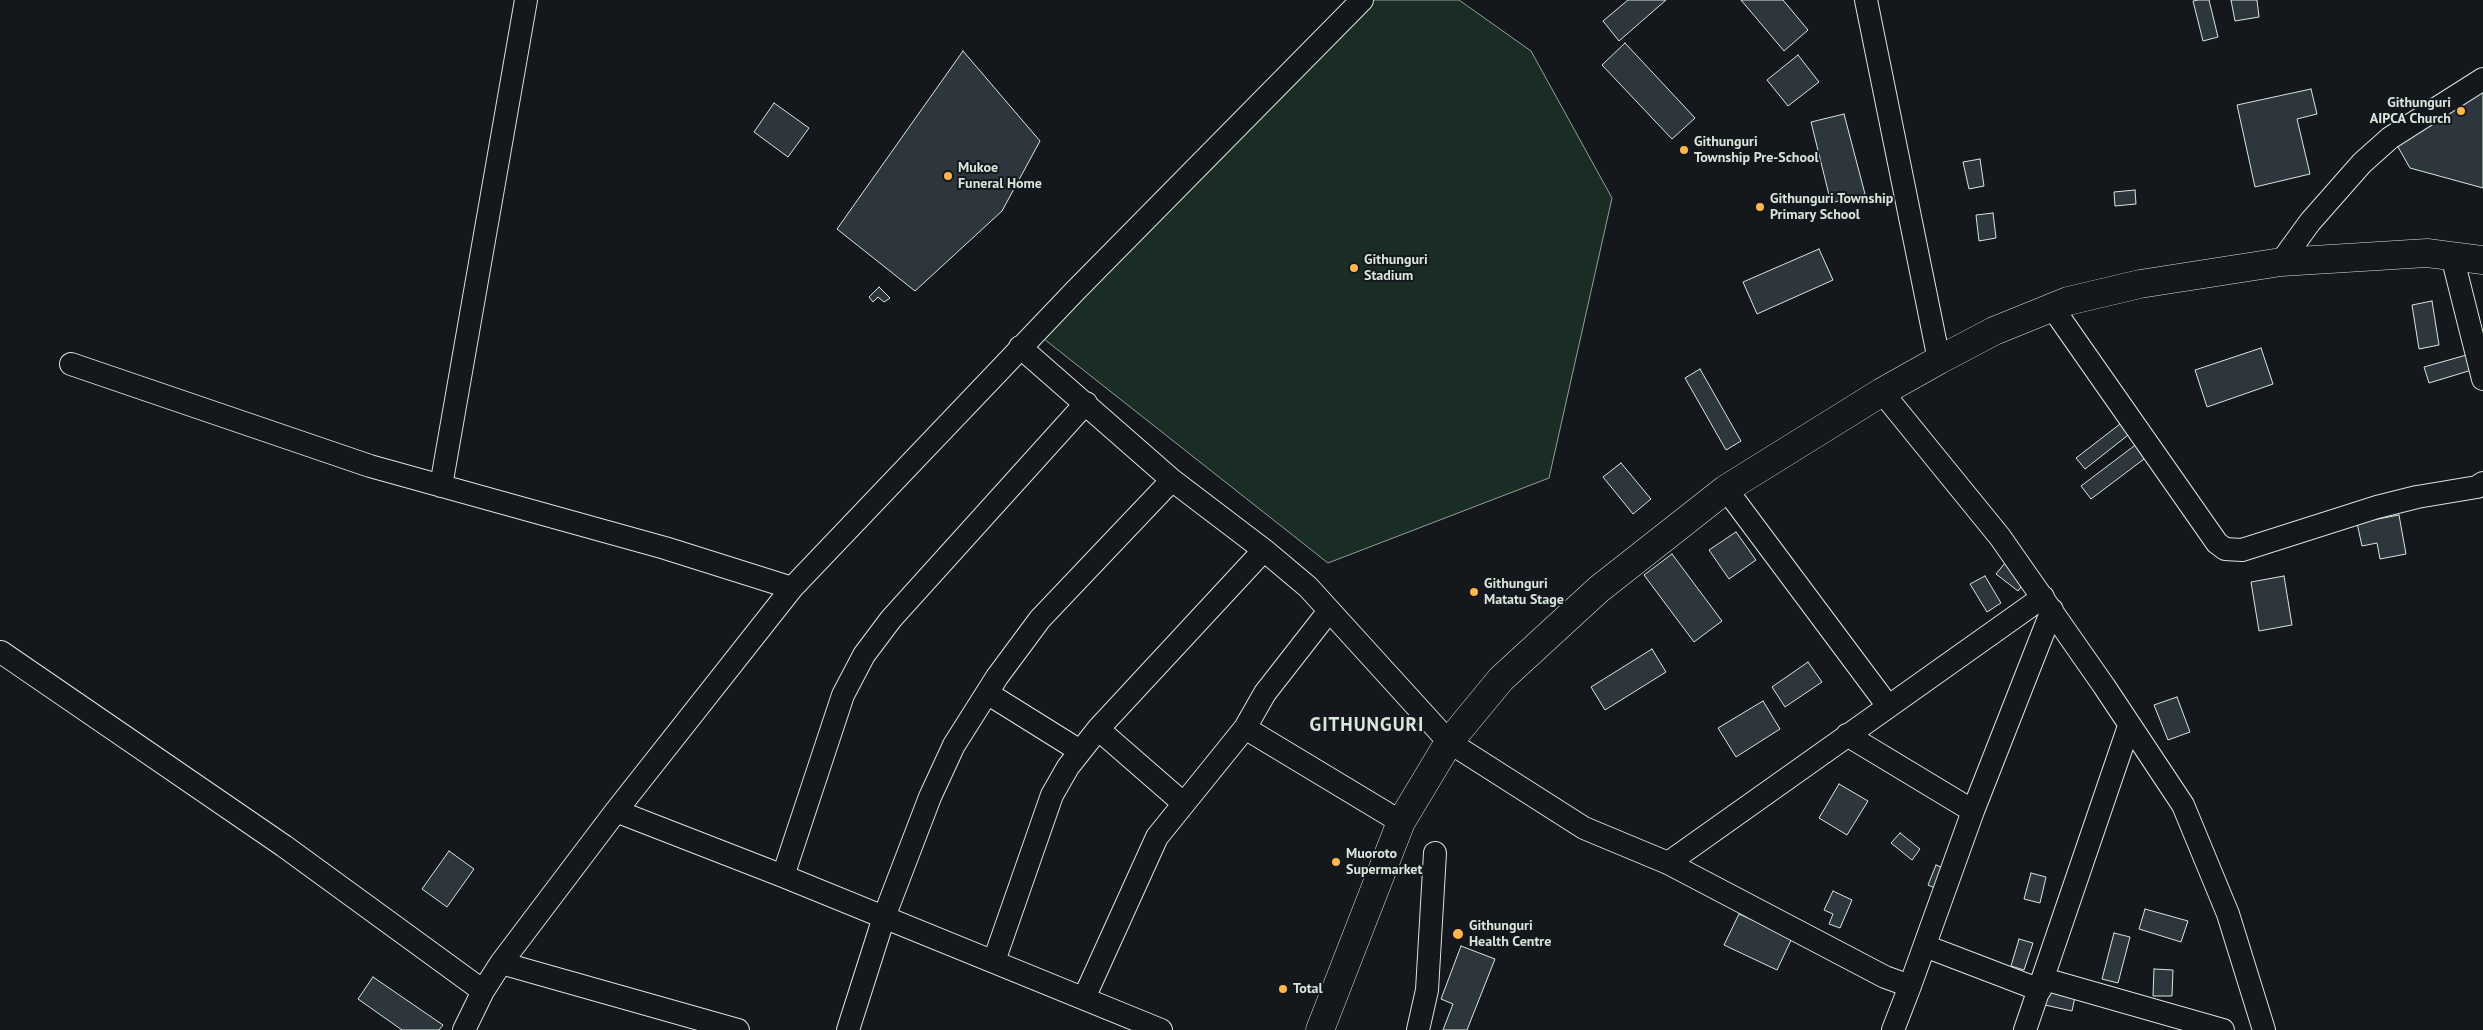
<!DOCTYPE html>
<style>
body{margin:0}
canvas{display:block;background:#14181c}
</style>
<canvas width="2483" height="1030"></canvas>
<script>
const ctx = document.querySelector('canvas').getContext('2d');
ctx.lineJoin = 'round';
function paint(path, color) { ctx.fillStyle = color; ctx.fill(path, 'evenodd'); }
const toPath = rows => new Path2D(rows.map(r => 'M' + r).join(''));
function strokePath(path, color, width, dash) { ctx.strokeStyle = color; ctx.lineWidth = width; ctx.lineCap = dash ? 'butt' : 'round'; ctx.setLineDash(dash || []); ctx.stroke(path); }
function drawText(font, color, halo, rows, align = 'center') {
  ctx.font = font + ' "PT Sans",sans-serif'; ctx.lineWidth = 4; ctx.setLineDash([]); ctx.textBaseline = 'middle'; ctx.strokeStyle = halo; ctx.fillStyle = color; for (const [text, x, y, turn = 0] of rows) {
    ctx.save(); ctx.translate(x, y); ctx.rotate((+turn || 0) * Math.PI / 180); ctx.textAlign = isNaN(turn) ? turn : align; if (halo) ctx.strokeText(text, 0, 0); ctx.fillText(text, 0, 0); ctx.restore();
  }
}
const green = toPath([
 [1372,0,1459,0,1531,51,1612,198,1549,478,1328,563,1044,339,1372,0]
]);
paint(green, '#1a2d24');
strokePath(green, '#939e99', 1);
const building = toPath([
 [1628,0,1666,0,1619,41,1603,21,1628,0],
 [1741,0,1783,0,1808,30,1784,51,1741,0],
 [2198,0,2209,0,2218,37,2203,41,2193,1,2198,0],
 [2231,0,2257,0,2259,17,2235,21,2231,0],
 [1625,43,1695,118,1672,139,1602,65,1625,43],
 [963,51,1040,141,1002,211,915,291,837,229,963,51],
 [1798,55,1819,82,1788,106,1767,80,1798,55],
 [2483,83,2483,188,2410,168,2394,140,2483,83],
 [2311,89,2317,114,2297,119,2310,174,2255,187,2237,105,2311,89],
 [774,103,809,128,788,157,754,132,774,103],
 [1844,114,1865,194,1831,203,1811,122,1844,114],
 [1980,159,1984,186,1969,189,1963,162,1980,159],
 [2135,190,2136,204,2115,206,2114,192,2135,190],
 [1993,213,1996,238,1979,241,1976,215,1993,213],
 [1819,249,1833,280,1757,314,1743,282,1819,249],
 [879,287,890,298,884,302,878,297,873,302,869,297,879,287],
 [2432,301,2439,345,2419,349,2412,305,2432,301],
 [2261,348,2273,384,2207,407,2195,370,2261,348],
 [2470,354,2475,369,2429,383,2424,367,2470,354],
 [1700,369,1741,441,1726,450,1685,378,1700,369],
 [2124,421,2132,432,2085,469,2076,458,2124,421],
 [2138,443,2148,456,2091,499,2081,486,2138,443],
 [1621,463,1651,499,1633,514,1603,477,1621,463],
 [2399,515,2406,554,2380,559,2377,543,2362,546,2357,523,2399,515],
 [1736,532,1756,560,1729,579,1709,550,1736,532],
 [1672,554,1722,621,1694,642,1644,575,1672,554],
 [2005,563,2026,580,2018,591,1996,574,2005,563],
 [1985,576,2001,603,1987,612,1970,584,1985,576],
 [2284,576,2292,625,2259,631,2251,582,2284,576],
 [1652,649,1666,672,1605,710,1591,687,1652,649],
 [1808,662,1822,682,1785,707,1772,687,1808,662],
 [2177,697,2190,732,2168,740,2154,705,2177,697],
 [1763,701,1780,729,1736,757,1718,728,1763,701],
 [1839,784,1868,801,1847,835,1819,818,1839,784],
 [1900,833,1920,849,1912,860,1891,843,1900,833],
 [449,851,474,869,447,907,422,889,449,851],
 [1936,865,1948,870,1939,890,1928,885,1936,865],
 [2031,873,2046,877,2040,903,2024,899,2031,873],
 [1833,891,1852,900,1840,928,1829,924,1833,914,1824,910,1833,891],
 [2145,909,2188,921,2181,942,2139,929,2145,909],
 [1739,914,1792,938,1777,970,1724,945,1739,914],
 [2114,933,2130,937,2118,983,2102,979,2114,933],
 [2019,939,2033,943,2024,970,2011,966,2019,939],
 [1461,946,1495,959,1467,1030,1443,1030,1453,1004,1441,999,1461,946],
 [2154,969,2173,970,2172,996,2153,996,2154,969],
 [373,977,443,1025,439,1030,402,1030,358,999,373,977],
 [2049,987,2076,992,2072,1011,2045,1005,2049,987]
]);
paint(building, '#2c363c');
strokePath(building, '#d8e6dc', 1);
const minor = toPath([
 [1866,0,1939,360],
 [2452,256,2483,379],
 [2281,262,2310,222,2362,163,2390,138,2483,79],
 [2052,307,2217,543,2225,549,2242,550,2377,507,2417,497,2477,487,2483,483],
 [1020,347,1172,480,1264,550,1308,587,1449,742,1584,828,1668,863,1885,977,1910,986,1893,1030],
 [71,364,370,466,665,548,792,588],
 [1882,392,2000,537,2104,686,2183,805,2228,914,2264,1030],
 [441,486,526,0],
 [1726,489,1888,706],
 [1,652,284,846,483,991],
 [987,693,1080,751],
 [1245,728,1401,822],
 [1098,729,1183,803],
 [1847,735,1973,811],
 [616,811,783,876,1161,1030],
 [1668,863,2043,597],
 [783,876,843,695,864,655,891,619,1086,403],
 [1925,946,2040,990],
 [994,961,1052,795,1068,767,1098,729,1264,550],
 [501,963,738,1030],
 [2044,979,2223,1030],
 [1910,986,1973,811,2052,610],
 [1084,998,1157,837,1245,728,1265,693,1329,611],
 [464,1030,483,991,501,963,616,811,792,588,1076,290,1362,0],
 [848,1030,884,917,930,797,954,745,997,677,1040,619,1172,480],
 [1418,1030,1427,990,1435,853],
 [2025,1030,2129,726]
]);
const major = toPath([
 [1320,1030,1401,822,1449,742,1501,679,1599,589,1726,489,1882,392,1939,360,1994,331,2068,301,2140,284,2281,262,2427,253,2483,260]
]);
strokePath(minor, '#d8e6dc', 24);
strokePath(major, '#d8e6dc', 29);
strokePath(minor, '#14181c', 22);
strokePath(major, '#14181c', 28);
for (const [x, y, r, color] of [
 [2461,111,5,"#ffb74d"],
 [1684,150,5,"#ffb74d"],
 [948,176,5,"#ffb74d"],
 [1760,207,5,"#ffb74d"],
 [1354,268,5,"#ffb74d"],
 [1474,592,5,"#ffb74d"],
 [1336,862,5,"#ffb74d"],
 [1458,934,6,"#ffb74d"],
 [1283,989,5,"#ffb74d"]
]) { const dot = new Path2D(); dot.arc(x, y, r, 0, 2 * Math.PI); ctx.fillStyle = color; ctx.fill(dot); strokePath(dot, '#14181c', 2); }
drawText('bold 14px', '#d8e6dc', '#14181c', [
 ["Githunguri",2451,103,"right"],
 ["AIPCA Church",2451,119,"right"],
 ["Githunguri",1694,142],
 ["Township Pre-School",1694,158],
 ["Mukoe",958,168],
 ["Funeral Home",958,184],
 ["Githunguri Township",1770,199],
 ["Primary School",1770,215],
 ["Githunguri",1364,260],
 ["Stadium",1364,276],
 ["Githunguri",1484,584],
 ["Matatu Stage",1484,600],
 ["Muoroto",1346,854],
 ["Supermarket",1346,870],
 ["Githunguri",1469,926],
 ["Health Centre",1469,942],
 ["Total",1293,989]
], 'left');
ctx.letterSpacing = '1px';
drawText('bold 19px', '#d8e6dc', '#14181c', [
 ["GITHUNGURI",1367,726]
]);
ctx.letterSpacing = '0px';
</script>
